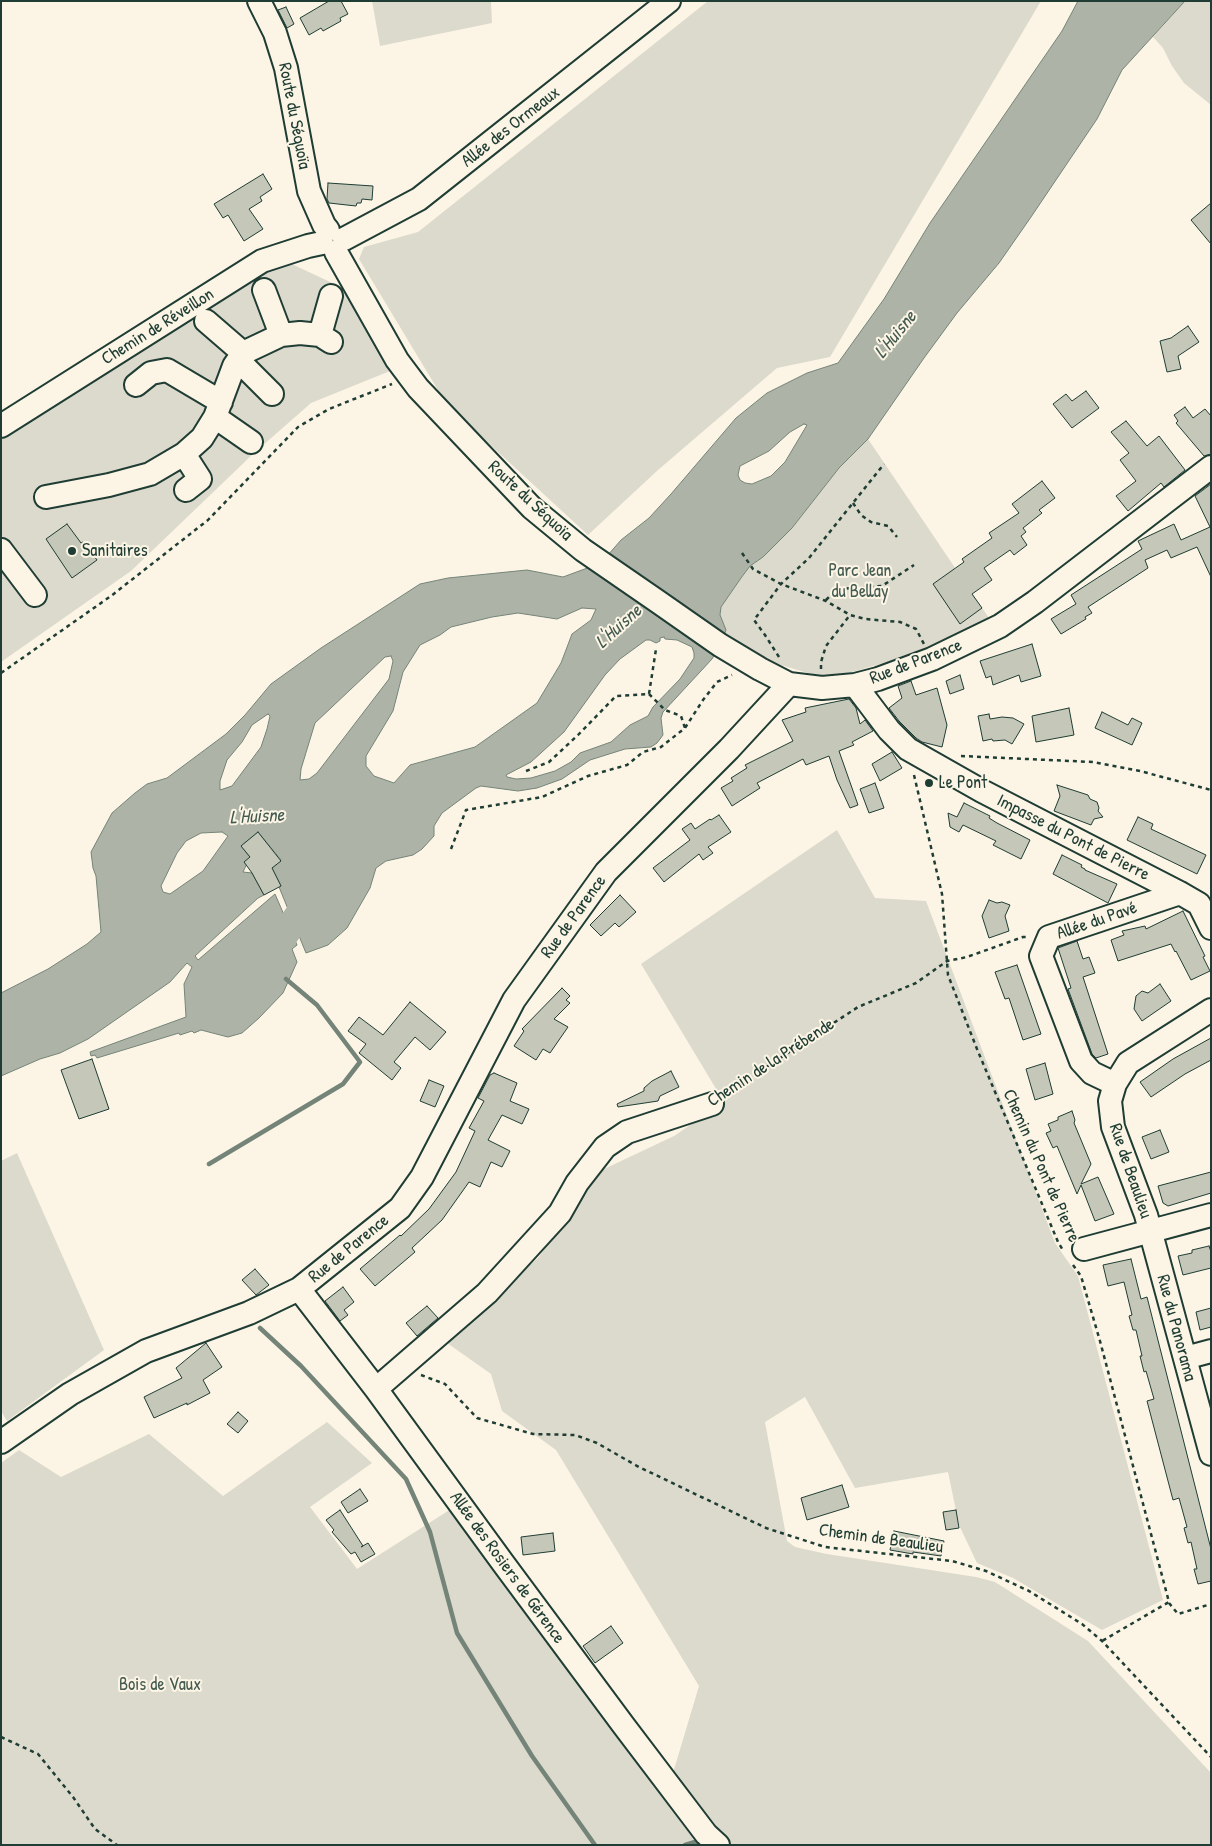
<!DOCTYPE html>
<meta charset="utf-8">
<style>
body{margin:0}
#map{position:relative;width:1212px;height:1846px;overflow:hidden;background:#fcf5e5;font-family:"Patrick Hand",sans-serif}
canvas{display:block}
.frame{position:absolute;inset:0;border:2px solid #1f3d34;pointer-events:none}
</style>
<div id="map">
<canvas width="1212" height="1846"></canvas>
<div class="frame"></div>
</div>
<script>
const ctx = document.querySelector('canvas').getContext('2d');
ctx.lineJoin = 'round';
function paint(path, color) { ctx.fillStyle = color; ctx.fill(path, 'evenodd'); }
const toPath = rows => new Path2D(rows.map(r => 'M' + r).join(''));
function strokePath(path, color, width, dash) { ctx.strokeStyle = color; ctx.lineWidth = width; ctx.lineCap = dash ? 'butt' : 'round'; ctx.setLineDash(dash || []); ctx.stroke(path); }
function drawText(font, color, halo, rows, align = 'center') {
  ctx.font = font + ' "Patrick Hand",sans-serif'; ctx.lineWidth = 4; ctx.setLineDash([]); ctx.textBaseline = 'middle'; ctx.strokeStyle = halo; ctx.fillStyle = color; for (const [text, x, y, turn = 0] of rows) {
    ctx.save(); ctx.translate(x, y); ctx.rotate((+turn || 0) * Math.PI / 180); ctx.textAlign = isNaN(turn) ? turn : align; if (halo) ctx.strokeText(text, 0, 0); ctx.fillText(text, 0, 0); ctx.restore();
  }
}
paint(toPath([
 [372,1,491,1,492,23,380,46],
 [708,1,1041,1,830,357,777,368,658,470,588,535,447,405,359,259,364,247,418,232],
 [1185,1,1211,1,1211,105,1184,83,1172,66,1163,48,1153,37],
 [281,259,341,287,390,371,311,403,253,454,131,571,1,662,1,436],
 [868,439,991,621,930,650,834,677,821,677,771,662,722,639,720,615,721,607,741,578,750,566,763,557,792,528,839,468],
 [837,830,875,898,926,901,1055,1243,1078,1276,1163,1600,1102,1630,1013,1578,977,1563,959,1525,948,1472,855,1488,805,1397,765,1422,787,1541,795,1547,827,1554,976,1577,995,1582,1088,1641,1211,1773,1211,1845,1,1845,1,1463,19,1450,61,1477,149,1434,223,1496,327,1422,372,1463,310,1507,357,1569,451,1509,667,1793,699,1686,556,1450,502,1411,491,1374,443,1340,538,1258,602,1170,674,1136,724,1102,641,964],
 [17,1153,104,1350,7,1421,1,1411,1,1161]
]), '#dcdacc');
const water = toPath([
 [1078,1,1185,1,1122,70,1097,119,1031,217,999,263,957,313,924,358,868,439,839,468,792,528,763,557,750,566,741,578,721,607,720,615,726,630,720,645,712,659,663,712,661,718,663,735,657,743,651,747,625,749,590,760,562,779,537,788,518,791,481,786,476,788,442,813,434,826,434,836,422,849,413,855,386,861,376,868,370,888,347,928,328,945,306,953,279,887,281,886,272,868,281,860,258,832,241,846,250,857,243,872,252,873,264,895,258,898,195,956,198,960,275,894,297,945,292,949,297,962,283,993,259,1018,242,1033,228,1037,201,1030,194,1033,192,1031,180,1035,179,1033,97,1058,95,1055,91,1056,90,1052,186,1017,184,984,192,967,187,963,170,982,88,1039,60,1053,40,1059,1,1076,1,993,48,969,87,944,101,932,96,876,93,868,91,852,112,813,135,793,147,784,167,778,226,734,245,715,271,684,321,648,420,584,448,578,527,570,563,577,601,563,621,540,649,518,671,494,736,418,767,393,807,373,838,363,884,299,930,223,1062,31,1078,1],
 [804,424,807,425,785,462,771,476,752,484,745,483,740,480,738,475,740,466,769,451,790,432,804,424],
 [582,608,596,609,591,620,572,634,561,663,537,703,475,747,410,765,394,783,374,776,366,766,366,756,393,711,403,672,420,645,440,635,451,627,492,617,518,613,557,619,582,608],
 [664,637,665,639,677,640,692,647,694,653,694,658,680,679,653,707,648,716,630,725,611,742,580,753,571,762,555,771,531,778,516,779,507,777,506,775,531,762,564,732,605,675,620,659,646,640,650,640,656,643,660,641,660,638,664,637],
 [391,656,393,661,389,679,317,773,309,779,300,780,301,769,315,723,385,657,391,656],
 [268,714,270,716,267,729,261,747,232,786,220,790,220,781,227,760,242,742,252,725,268,714],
 [222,832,228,836,203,871,170,894,163,892,161,886,177,853,186,841,201,833,222,832]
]);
paint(water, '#aeb3a7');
strokePath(water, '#758479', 1);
strokePath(toPath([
 [209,1164,343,1084,360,1062,317,1005,286,979],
 [260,1328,301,1366,406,1479,430,1532,457,1633,532,1756,595,1845],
 [685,1845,695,1842,697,1845]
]), '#758479', 4.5);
strokePath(toPath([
 [265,954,272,952,316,891]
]), '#aeb3a7', 28);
const building = toPath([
 [329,1,341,1,348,14,340,18,341,21,323,31,321,28,309,35,300,18,329,1],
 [286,7,294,24,287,28,278,10,286,7],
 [263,174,272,189,260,197,262,201,249,209,263,229,244,241,228,215,223,218,214,204,263,174],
 [328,183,373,186,372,200,362,199,361,203,357,203,356,206,329,203,327,199,328,183],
 [1211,203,1211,244,1191,220,1211,203],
 [1188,326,1199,342,1178,356,1181,369,1167,372,1160,341,1171,338,1188,326],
 [1086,391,1099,408,1072,428,1053,404,1066,394,1072,401,1086,391],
 [1185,407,1193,418,1205,409,1211,416,1211,454,1204,456,1176,423,1178,421,1174,415,1185,407],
 [1126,421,1147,446,1159,436,1185,470,1164,487,1161,483,1128,511,1116,496,1136,481,1120,460,1129,453,1111,432,1126,421],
 [1042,481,1055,498,1039,510,1042,513,1023,528,1026,532,1021,536,1027,545,1014,555,1010,550,984,568,992,580,972,594,982,608,960,624,933,584,964,562,962,559,992,538,989,533,1019,513,1012,504,1042,481],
 [1211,484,1211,577,1197,547,1171,558,1167,550,1145,560,1148,568,1088,607,1092,613,1085,617,1086,619,1061,634,1051,619,1076,604,1071,595,1142,549,1138,541,1174,524,1181,540,1210,527,1195,496,1211,484],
 [67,524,81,543,83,542,97,560,72,578,46,539,67,524],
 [1032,644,1041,676,1021,682,1019,675,993,685,991,676,986,678,980,661,1032,644],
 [960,675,964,689,950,694,946,681,960,675],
 [911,681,916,695,937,688,947,725,942,747,922,742,916,738,899,721,889,708,902,698,898,686,911,681],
 [849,699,856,708,860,724,865,720,873,731,852,742,854,745,839,751,858,805,850,808,837,780,829,756,806,765,803,759,757,783,760,788,732,806,721,788,733,781,731,778,747,768,745,765,793,741,782,720,806,712,805,708,849,699],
 [1069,708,1074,735,1036,742,1032,716,1069,708],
 [1102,712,1128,725,1132,718,1142,723,1132,745,1095,728,1102,712],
 [989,714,990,719,1002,717,1013,718,1024,724,1012,744,1005,740,993,741,992,739,983,741,978,716,989,714],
 [892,752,902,768,880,781,872,764,892,752],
 [875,783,884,808,869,813,860,789,875,783],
 [1057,785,1088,795,1090,799,1097,802,1099,808,1098,811,1103,817,1094,819,1091,825,1054,811,1060,796,1057,785],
 [964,803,990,816,989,818,997,823,1030,840,1021,859,993,845,996,841,963,825,959,832,950,827,948,813,957,817,964,803],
 [719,815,731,832,708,847,713,853,703,860,699,854,664,882,653,868,690,840,682,829,691,823,695,829,710,819,711,820,719,815],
 [1138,817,1153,824,1151,829,1206,855,1197,874,1127,840,1138,817],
 [258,832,281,861,272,868,281,886,264,895,252,873,244,862,250,857,241,846,258,832],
 [1062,855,1082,865,1081,867,1085,869,1085,870,1117,884,1108,903,1053,874,1062,855],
 [620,895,636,912,619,927,615,923,601,936,590,925,620,895],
 [989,900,997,903,1002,902,1010,905,1005,916,1009,931,989,938,982,916,989,900],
 [1183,911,1205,956,1203,957,1210,971,1191,980,1176,951,1175,952,1171,944,1118,961,1111,940,1124,935,1122,931,1145,926,1146,929,1183,911],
 [1077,941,1083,959,1089,957,1095,973,1083,977,1108,1054,1096,1058,1092,1054,1068,989,1071,988,1058,948,1077,941],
 [1017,965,1041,1034,1023,1040,1009,998,1005,999,995,972,1017,965],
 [1160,984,1171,1001,1142,1021,1134,1009,1136,996,1142,991,1148,993,1160,984],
 [562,988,570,996,566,1000,570,1003,554,1019,568,1027,550,1053,543,1049,536,1060,514,1046,524,1031,522,1029,562,988],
 [410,1002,446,1032,430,1050,415,1037,394,1062,401,1068,392,1080,359,1053,366,1044,348,1031,359,1017,383,1035,410,1002],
 [1211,1038,1211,1060,1185,1074,1151,1097,1140,1082,1173,1059,1211,1038],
 [92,1059,109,1109,79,1119,61,1070,92,1059],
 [1045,1063,1053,1094,1035,1100,1026,1069,1045,1063],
 [671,1071,679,1087,660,1096,658,1101,618,1107,617,1104,644,1091,644,1088,652,1081,671,1071],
 [494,1073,517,1083,510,1101,529,1109,522,1124,502,1115,488,1140,510,1151,502,1167,491,1162,480,1187,469,1182,442,1220,412,1248,415,1252,375,1286,360,1269,400,1235,401,1236,429,1209,456,1172,475,1131,469,1128,484,1101,478,1098,490,1075,494,1073],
 [429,1080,444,1086,435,1107,420,1101,429,1080],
 [1072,1111,1075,1120,1074,1123,1091,1164,1081,1184,1098,1177,1114,1214,1095,1221,1081,1185,1077,1194,1057,1146,1053,1148,1046,1133,1051,1131,1048,1124,1058,1120,1058,1117,1072,1111],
 [1160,1130,1169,1152,1151,1159,1142,1137,1160,1130],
 [1211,1172,1211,1193,1168,1206,1163,1203,1158,1186,1211,1172],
 [1209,1246,1211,1252,1211,1268,1183,1275,1178,1256,1192,1253,1192,1250,1209,1246],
 [1131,1259,1141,1299,1147,1297,1211,1549,1211,1581,1198,1584,1194,1569,1197,1569,1191,1542,1188,1543,1184,1528,1187,1527,1179,1498,1173,1500,1147,1401,1154,1399,1146,1371,1144,1372,1140,1356,1142,1356,1136,1330,1133,1330,1129,1316,1132,1315,1124,1282,1108,1286,1103,1265,1131,1259],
 [255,1269,269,1285,256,1295,242,1280,255,1269],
 [343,1287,354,1302,344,1310,348,1315,340,1321,325,1301,343,1287],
 [427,1306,438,1318,417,1336,406,1323,427,1306],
 [1211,1308,1211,1327,1200,1330,1196,1312,1211,1308],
 [206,1343,222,1367,203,1380,210,1393,187,1405,187,1403,154,1418,144,1397,182,1378,176,1368,206,1343],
 [238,1412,248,1421,238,1433,227,1424,238,1412],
 [842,1485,849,1507,807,1520,801,1498,842,1485],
 [360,1489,368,1501,348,1513,341,1502,360,1489],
 [340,1510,363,1546,361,1547,368,1543,375,1554,361,1562,355,1552,351,1554,332,1532,334,1530,326,1520,340,1510],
 [956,1510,959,1528,946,1530,943,1512,956,1510],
 [894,1531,944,1541,941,1556,913,1552,913,1554,890,1550,894,1531],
 [553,1533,555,1551,523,1555,521,1537,553,1533],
 [611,1626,623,1643,595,1663,583,1646,611,1626]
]);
paint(building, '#c5c7b9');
strokePath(building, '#1f3d34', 1);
const minor = toPath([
 [259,1,275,33,286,68,309,191,324,225,328,230],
 [344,239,419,199,669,1],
 [336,252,397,360,418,388,532,508,583,550,657,601,720,645,760,669,789,684,822,688,855,685,878,679,932,659,1000,626,1035,602,1211,467],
 [264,290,281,335],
 [206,321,243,353],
 [320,335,331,296],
 [238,360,272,394],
 [136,385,151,373,167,370,221,402],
 [215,417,251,442],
 [1,426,262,261,308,246,322,243],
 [184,454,200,479,186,490],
 [46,497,109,485,150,474,184,454,202,438,215,417,234,366,243,353,281,335,300,333,320,335,331,342],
 [1,550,35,595],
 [855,685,889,730,908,749,982,791,1180,893,1199,904,1211,928],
 [1211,1010,1128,1063,1115,1084,1110,1101,1113,1127,1146,1215,1211,1454],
 [1115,1084,1092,1073,1081,1061,1041,956,1049,937,1180,893],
 [1084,1249,1211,1215],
 [299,1289,376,1389,503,1563,624,1726,706,1834,718,1845],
 [1185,1358,1211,1351],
 [376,1389,487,1293,560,1213,577,1183,605,1147,627,1132,712,1104],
 [1,1442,70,1394,146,1351,249,1313,299,1289,400,1208,422,1177,514,1000,606,872,729,749,789,684]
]);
strokePath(minor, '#1f3d34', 26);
strokePath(toPath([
 [853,503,861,515,871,522,888,526,897,537],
 [742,553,753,569,781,584,826,601,850,615,865,619,900,622,916,629,924,644],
 [826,600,837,589,882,586,914,565],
 [779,657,765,635,754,620,781,584,809,558,884,464],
 [821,669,821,662,826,646,850,615],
 [1,673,111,596,208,520,298,427,329,409,392,384],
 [649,694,665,710,681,716,685,728],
 [961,756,1093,762,1140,771,1211,790],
 [526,771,549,762,578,735,616,696,649,694,656,649],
 [914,775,942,894,948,975,977,1049,1058,1242,1064,1252],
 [451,849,466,810,542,797,588,776,627,765,643,752,661,747,685,728,703,700,717,682,732,675],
 [727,1093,858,1007,916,983,947,961,967,957,1023,937,1028,937],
 [1073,1265,1081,1276,1100,1341,1169,1602,1102,1641],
 [421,1375,445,1384,477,1418,533,1434,575,1435,597,1443,637,1466,766,1528,825,1547,952,1561,986,1571,1029,1591,1082,1624,1102,1641,1211,1757],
 [1169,1603,1178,1614,1211,1604],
 [1,1737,38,1754,73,1797,95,1829,117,1845]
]), '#1f3d34', 2.5, [4, 4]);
strokePath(minor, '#fcf5e5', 22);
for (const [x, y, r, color] of [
 [72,551,5,"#1f3d34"],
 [929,783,5,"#1f3d34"]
]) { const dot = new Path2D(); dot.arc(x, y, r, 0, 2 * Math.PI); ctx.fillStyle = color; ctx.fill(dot); strokePath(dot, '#fcf5e5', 2); }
drawText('18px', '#1f3d34', '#fcf5e5', [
 ["Route du Séquoïa",294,116,79],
 ["Allée des Ormeaux",511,127,-38],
 ["Chemin de Réveillon",158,327,-32],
 ["Route du Séquoïa",530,501,43],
 ["Rue de Parence",916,662,-21],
 ["Impasse du Pont de Pierre",1073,838,27],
 ["Rue de Parence",574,917,-54],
 ["Allée du Pavé",1097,921,-19],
 ["Chemin de la Prébende",771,1063,-33],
 ["Chemin du Pont de Pierre",1041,1166,66],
 ["Rue de Beaulieu",1130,1171,71],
 ["Rue de Parence",349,1249,-39],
 ["Rue du Panorama",1176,1328,75],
 ["Chemin de Beaulieu",881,1539,8],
 ["Allée des Rosiers de Gérence",507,1568,54]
]);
drawText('18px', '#1f3d34', '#fcf5e5', [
 ["Sanitaires",82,551],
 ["Le Pont",939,783]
], 'left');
drawText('18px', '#455c52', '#fcf5e5', [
 ["Parc Jean",860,571],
 ["du Bellay",860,592],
 ["Bois de Vaux",160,1685]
]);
drawText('italic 19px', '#435a51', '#fcf5e5', [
 ["L'Huisne",896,335,-51],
 ["L'Huisne",619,627,-42],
 ["L'Huisne",257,817,-3]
]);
</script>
